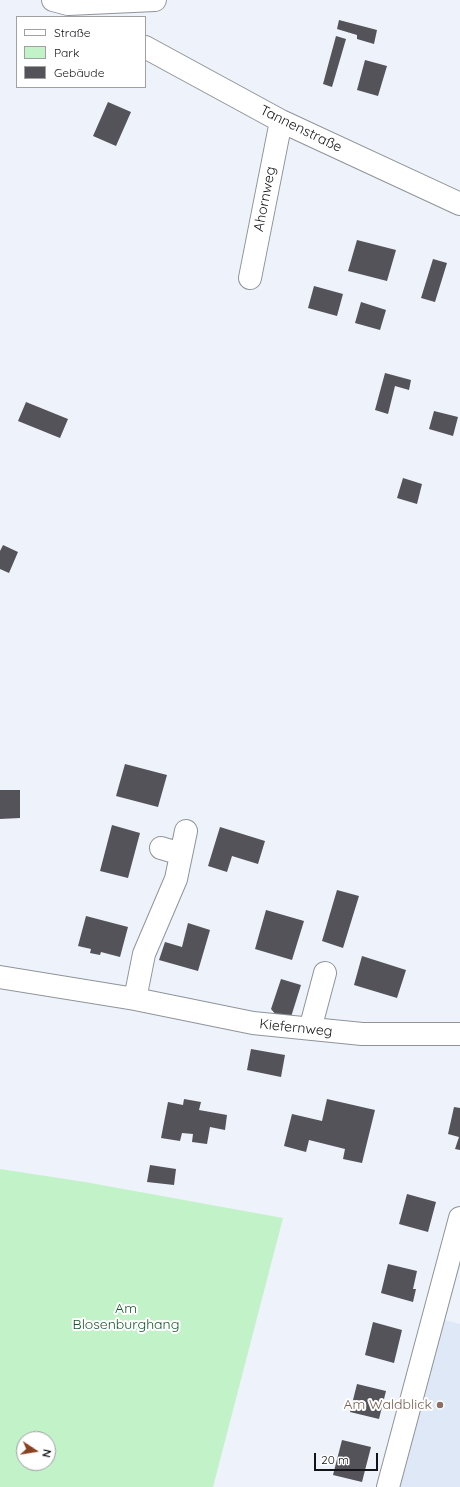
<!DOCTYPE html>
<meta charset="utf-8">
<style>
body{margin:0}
#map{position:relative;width:460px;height:1487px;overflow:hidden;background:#eef2fa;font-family:Quicksand,sans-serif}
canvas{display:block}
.legend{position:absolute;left:16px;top:16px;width:130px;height:72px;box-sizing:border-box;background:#fff;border:1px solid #a1a1a2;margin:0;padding:5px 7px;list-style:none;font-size:12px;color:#131417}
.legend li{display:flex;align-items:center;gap:8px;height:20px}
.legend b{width:20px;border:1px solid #a1a1a2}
.north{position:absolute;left:16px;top:1431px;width:40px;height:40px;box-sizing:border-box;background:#fff;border:1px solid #a1a1a2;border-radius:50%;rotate:102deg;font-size:11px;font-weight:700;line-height:16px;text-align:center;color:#131417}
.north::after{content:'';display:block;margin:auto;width:14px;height:18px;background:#8a4320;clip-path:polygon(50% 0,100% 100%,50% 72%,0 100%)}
.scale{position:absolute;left:314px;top:1453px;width:64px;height:18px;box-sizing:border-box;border:2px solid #131417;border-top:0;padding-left:5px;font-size:12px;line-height:14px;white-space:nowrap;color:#131417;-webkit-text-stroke:3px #fff;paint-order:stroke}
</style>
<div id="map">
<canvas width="460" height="1487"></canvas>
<ul class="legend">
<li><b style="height:5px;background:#fff"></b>Straße</li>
<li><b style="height:11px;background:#c2f2c8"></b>Park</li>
<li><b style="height:11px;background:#54535a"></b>Gebäude</li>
</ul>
<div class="north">N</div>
<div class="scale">20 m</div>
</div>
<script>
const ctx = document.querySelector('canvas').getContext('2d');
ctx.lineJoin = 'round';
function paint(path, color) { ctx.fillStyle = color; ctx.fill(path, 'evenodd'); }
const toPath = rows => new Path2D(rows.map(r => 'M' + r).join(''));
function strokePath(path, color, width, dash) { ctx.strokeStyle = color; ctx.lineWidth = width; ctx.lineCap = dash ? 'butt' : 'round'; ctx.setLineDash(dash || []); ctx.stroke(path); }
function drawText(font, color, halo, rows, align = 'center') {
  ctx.font = font + ' Quicksand,sans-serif'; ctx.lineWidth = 4; ctx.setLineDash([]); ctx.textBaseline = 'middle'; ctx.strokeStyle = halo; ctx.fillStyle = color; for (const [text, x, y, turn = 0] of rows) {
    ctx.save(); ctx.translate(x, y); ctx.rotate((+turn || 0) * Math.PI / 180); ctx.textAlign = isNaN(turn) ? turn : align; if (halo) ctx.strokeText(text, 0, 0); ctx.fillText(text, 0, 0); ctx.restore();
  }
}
paint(toPath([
 [441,1319,460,1324,460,1487,399,1487]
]), '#dfe8f6');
paint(toPath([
 [0,1169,85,1182,283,1218,213,1487,0,1487],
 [24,1439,48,1439,48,1463,24,1463]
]), '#c2f2c8');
paint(toPath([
 [339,20,377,30,374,44,357,39,357,35,337,29],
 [336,36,346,39,332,87,323,84],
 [365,60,387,66,378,96,357,90],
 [108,102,131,112,116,146,93,136],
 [357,240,396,250,387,281,348,271],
 [433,259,447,263,435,302,421,298],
 [314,286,343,294,337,316,308,308],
 [361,302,386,310,380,330,355,323],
 [385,373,411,380,409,390,395,386,388,414,375,410],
 [26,402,68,419,60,438,18,421],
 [434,411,458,417,453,436,429,429],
 [403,478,422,484,417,504,397,498],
 [3,545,18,552,9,573,0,569,0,551],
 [125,764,167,775,158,807,116,796],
 [0,790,20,790,20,818,0,819],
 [112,825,140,833,128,878,100,871],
 [220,827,265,841,258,864,232,856,227,872,208,866],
 [337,890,359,896,343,948,322,941],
 [266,910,304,921,292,960,255,949],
 [86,916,128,927,120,957,101,952,100,955,90,953,91,949,78,946],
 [188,923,210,930,198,971,159,960,165,942,182,947],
 [362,956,406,970,397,998,354,985],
 [281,979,301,985,291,1017,277,1016,271,1009],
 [251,1049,285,1055,281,1077,247,1070],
 [184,1099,201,1102,199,1110,227,1115,225,1130,210,1127,207,1144,192,1142,193,1134,182,1133,180,1141,161,1138,168,1102,183,1105],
 [327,1099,375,1110,362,1163,343,1159,345,1149,309,1140,306,1152,284,1146,292,1114,322,1121],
 [454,1107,460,1108,460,1150,455,1149,459,1137,448,1134],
 [150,1165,176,1169,174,1185,147,1182],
 [407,1194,436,1202,428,1232,399,1224],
 [388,1264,417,1271,413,1289,416,1289,413,1302,381,1293],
 [373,1322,402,1330,394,1363,365,1355],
 [357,1384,386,1391,379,1419,350,1412],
 [342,1440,371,1447,362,1482,333,1475]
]), '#54535a');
const minor = toPath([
 [53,0,68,4,155,0],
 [145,47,281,121,460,204],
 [250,278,281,121],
 [161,848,181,854],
 [0,977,135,999,253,1023,362,1034,460,1034],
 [135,999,144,954,176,879,186,831],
 [313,1029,313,1018,325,973],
 [388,1487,460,1218]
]);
strokePath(minor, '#8f949a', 24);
strokePath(minor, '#fff', 22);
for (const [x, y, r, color] of [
 [440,1405,4,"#8d6e63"]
]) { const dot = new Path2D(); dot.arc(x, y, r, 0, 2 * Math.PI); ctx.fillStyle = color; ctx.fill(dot); strokePath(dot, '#fff', 1.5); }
drawText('14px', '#131417', '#fff', [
 ["Tannenstraße",301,129,26],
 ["Ahornweg",265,199,-79],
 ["Kiefernweg",296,1028,6]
]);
drawText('14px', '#185528', '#fff', [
 ["Am",126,1309],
 ["Blosenburghang",126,1325]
]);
drawText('14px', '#785e54', '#fff', [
 ["Am Waldblick",432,1405]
], 'right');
</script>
